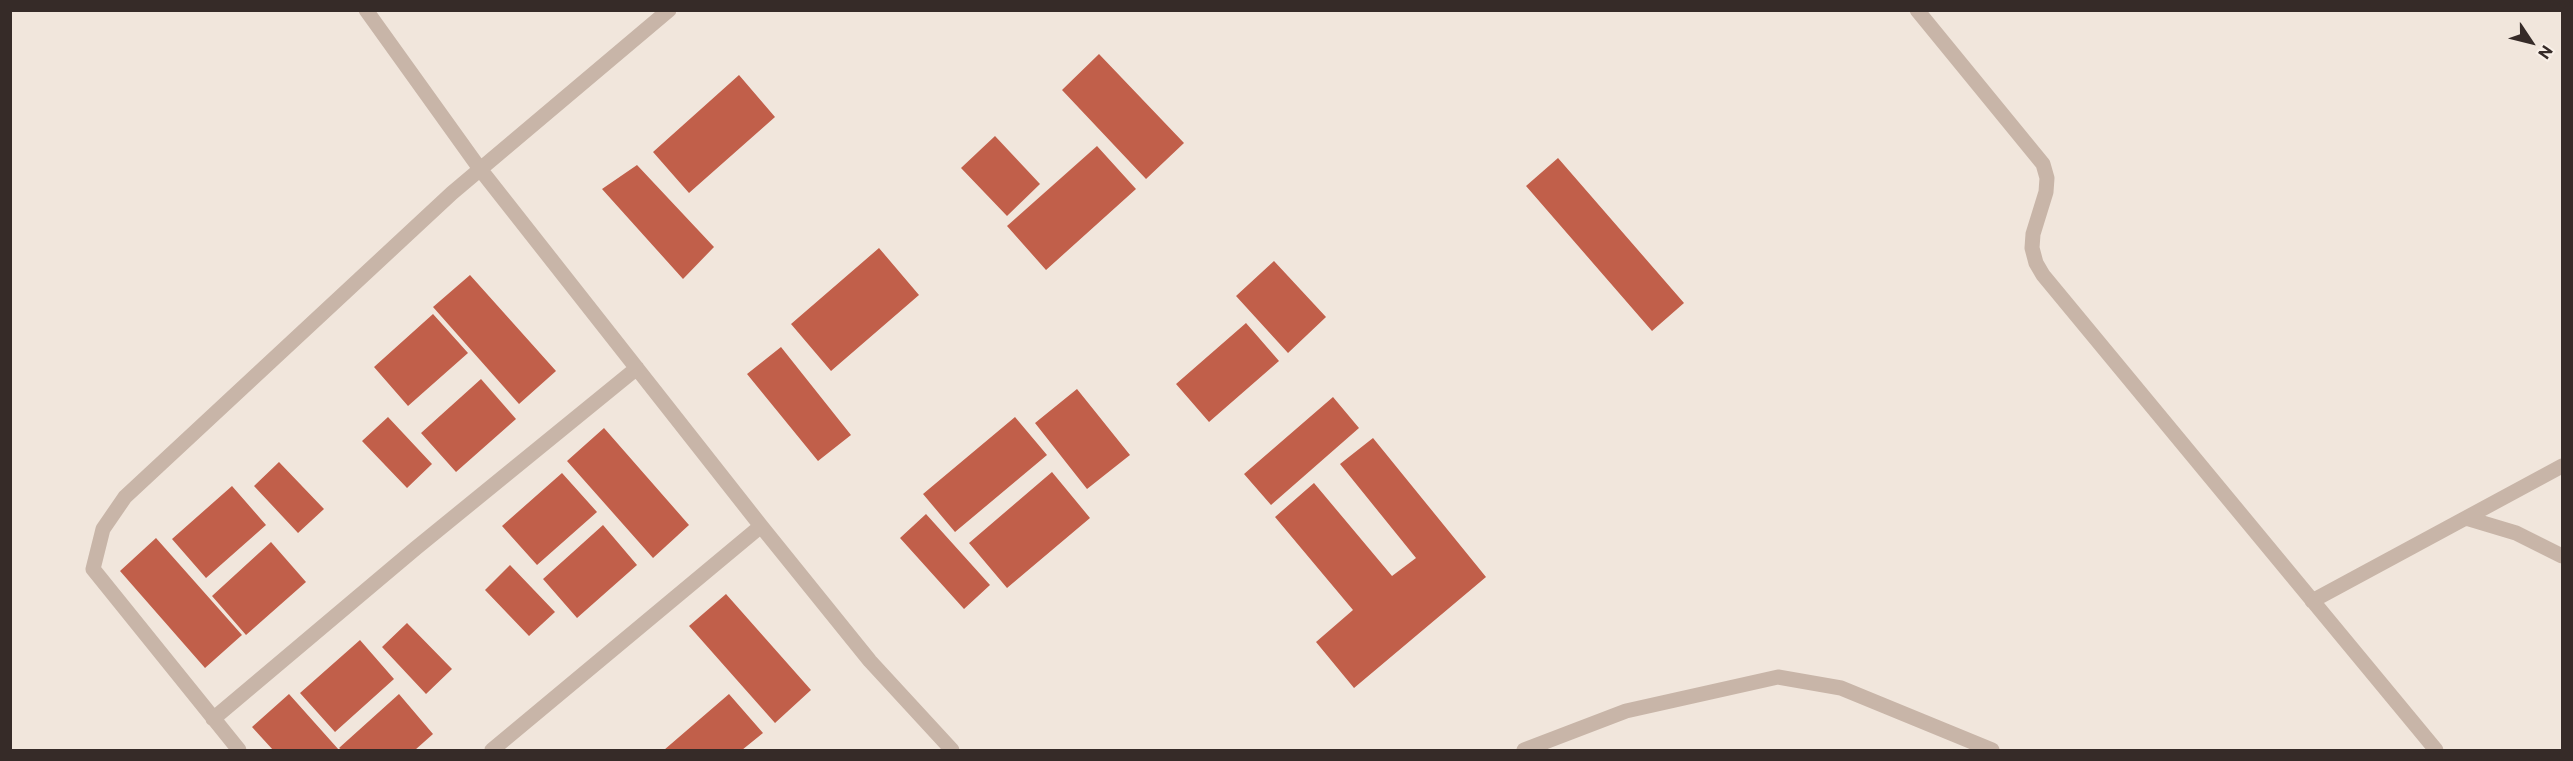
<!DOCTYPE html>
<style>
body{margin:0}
#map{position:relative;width:2573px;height:761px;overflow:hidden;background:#f1e6dc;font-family:Commissioner,sans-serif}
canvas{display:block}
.frame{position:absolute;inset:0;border:12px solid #362b28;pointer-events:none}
.north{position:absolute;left:2501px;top:12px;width:60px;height:60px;-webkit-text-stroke:4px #f9f0e8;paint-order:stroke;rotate:125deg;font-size:16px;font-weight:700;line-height:24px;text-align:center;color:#362b28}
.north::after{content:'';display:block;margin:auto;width:21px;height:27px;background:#362b28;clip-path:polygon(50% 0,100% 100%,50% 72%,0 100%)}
</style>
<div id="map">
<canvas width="2573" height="761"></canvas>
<div class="frame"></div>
<div class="north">N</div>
</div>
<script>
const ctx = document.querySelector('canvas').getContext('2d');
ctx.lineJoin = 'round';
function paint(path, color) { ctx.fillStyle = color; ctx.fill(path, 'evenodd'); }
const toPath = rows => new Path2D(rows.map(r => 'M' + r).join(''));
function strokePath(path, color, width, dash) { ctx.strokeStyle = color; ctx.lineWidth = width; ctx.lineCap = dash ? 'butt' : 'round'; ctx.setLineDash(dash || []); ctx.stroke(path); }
paint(toPath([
 [1099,54,1184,143,1146,179,1062,90],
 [739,75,775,117,689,193,653,152],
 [995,136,1040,184,1007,216,961,168],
 [1097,146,1136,189,1046,270,1007,226],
 [1558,158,1684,303,1652,331,1526,186],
 [637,165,714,247,683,279,602,189],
 [879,248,919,295,831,371,791,324],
 [1274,261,1326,317,1288,353,1236,296],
 [470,275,556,371,519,404,433,307],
 [433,314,468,353,408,406,374,367],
 [1246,323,1279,361,1209,422,1176,384],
 [781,347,851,435,818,461,747,374],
 [481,379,516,419,456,472,421,433],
 [1077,389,1130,455,1087,489,1035,423],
 [1333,397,1359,428,1271,505,1244,474],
 [388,417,432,464,407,488,362,441],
 [1015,417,1047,455,955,532,923,494],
 [604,428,689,525,653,558,567,461],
 [1373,438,1486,577,1354,688,1316,642,1353,610,1275,517,1314,483,1392,576,1416,558,1340,464],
 [279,462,324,509,298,533,254,486],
 [1052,472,1090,518,1007,588,969,543],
 [562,473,597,512,537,565,502,526],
 [232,486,266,525,206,578,172,539],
 [926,514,990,585,964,609,900,538],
 [603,525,637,565,577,618,543,579],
 [156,538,242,635,205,668,120,571],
 [271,542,306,582,246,635,212,596],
 [510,565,555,612,529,636,485,590],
 [726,594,811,690,775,723,689,626],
 [407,623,452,669,426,694,382,647],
 [360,640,394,679,335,732,300,693],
 [289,694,339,750,273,750,252,727],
 [399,694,433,734,415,750,342,750,339,748],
 [729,694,763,733,742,750,664,750]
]), '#c15f4a');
strokePath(toPath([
 [366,10,480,169,761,526,870,661,952,750],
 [1917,10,2043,164,2047,178,2046,192,2033,234,2032,248,2036,263,2043,275,2436,750],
 [2466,518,2516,533,2562,556],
 [2312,601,2562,466],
 [213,719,416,548,637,368],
 [239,750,93,569,103,529,125,497,452,193,669,10],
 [492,750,761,526],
 [1524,750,1626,711,1778,677,1841,688,1992,750]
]), '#c8b5a8', 15);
</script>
